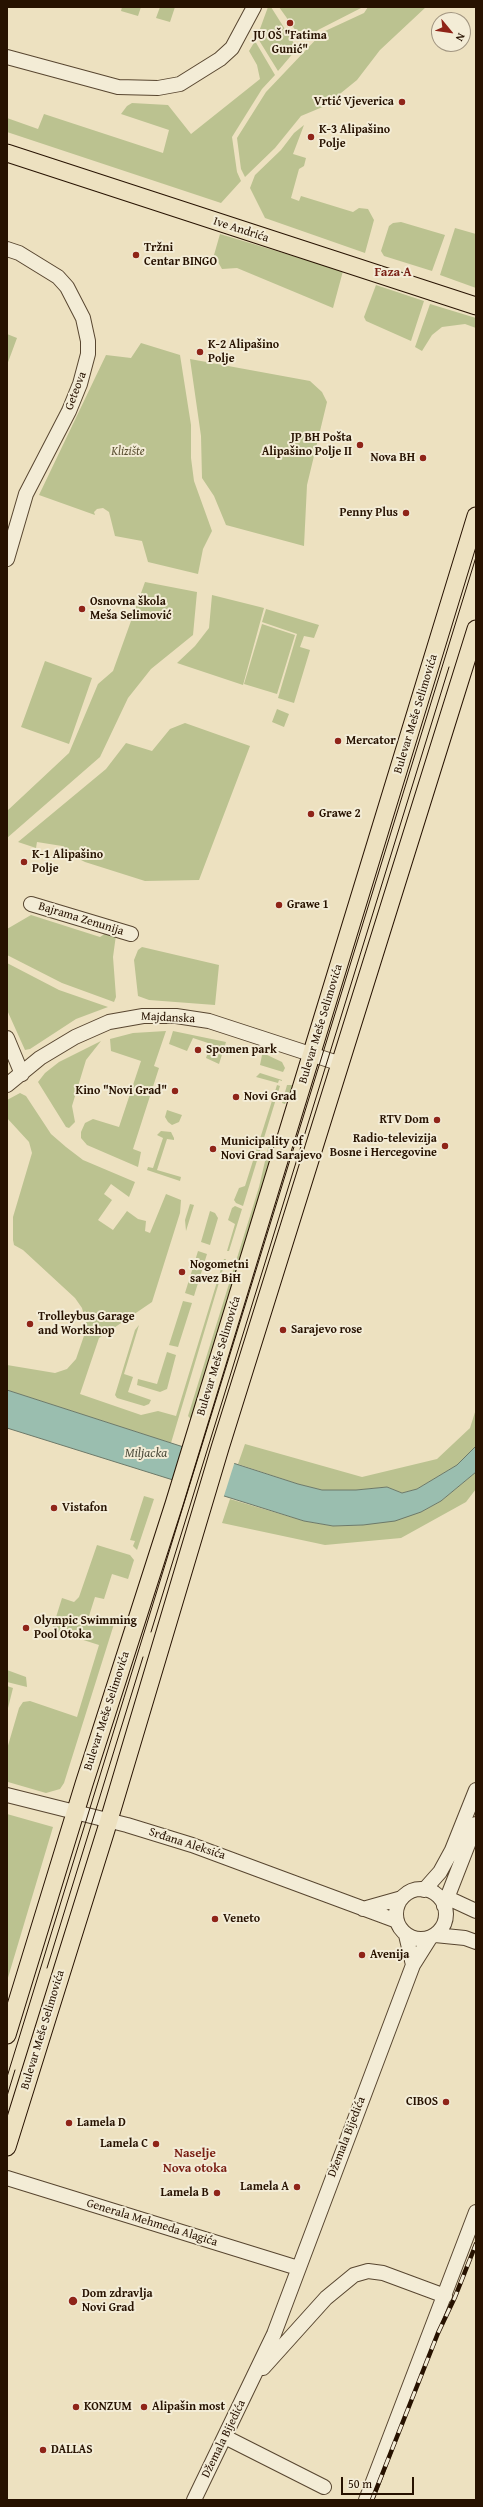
<!DOCTYPE html>
<meta charset="utf-8">
<style>
body{margin:0}
#map{position:relative;width:483px;height:2507px;overflow:hidden;background:#ede1c0;font-family:"Gentium Book Plus",serif}
canvas{display:block}
.frame{position:absolute;inset:0;border:8px solid #271200;pointer-events:none}
.north{position:absolute;left:431px;top:12px;width:40px;height:40px;box-sizing:border-box;background:#f3ecd6;border:1px solid #a19580;border-radius:50%;rotate:119deg;font-size:11px;font-weight:700;line-height:16px;text-align:center;color:#271200}
.north::after{content:'';display:block;margin:auto;width:14px;height:18px;background:#8f2418;clip-path:polygon(50% 0,100% 100%,50% 72%,0 100%)}
.scale{position:absolute;left:341px;top:2477px;width:73px;height:18px;box-sizing:border-box;border:2px solid #271200;border-top:0;padding-left:5px;font-size:12px;line-height:14px;white-space:nowrap;color:#271200;-webkit-text-stroke:3px #f3ecd6;paint-order:stroke}
</style>
<div id="map">
<canvas width="483" height="2507"></canvas>
<div class="frame"></div>
<div class="north">N</div>
<div class="scale">50 m</div>
</div>
<script>
const ctx = document.querySelector('canvas').getContext('2d');
ctx.lineJoin = 'round';
function paint(path, color) { ctx.fillStyle = color; ctx.fill(path, 'evenodd'); }
const toPath = rows => new Path2D(rows.map(r => 'M' + r).join(''));
function strokePath(path, color, width, dash) { ctx.strokeStyle = color; ctx.lineWidth = width; ctx.lineCap = dash ? 'butt' : 'round'; ctx.setLineDash(dash || []); ctx.stroke(path); }
function drawText(font, color, halo, rows, align = 'center') {
  ctx.font = font + ' "Gentium Book Plus",serif'; ctx.lineWidth = 4; ctx.setLineDash([]); ctx.textBaseline = 'middle'; ctx.strokeStyle = halo; ctx.fillStyle = color; for (const [text, x, y, turn = 0] of rows) {
    ctx.save(); ctx.translate(x, y); ctx.rotate((+turn || 0) * Math.PI / 180); ctx.textAlign = isNaN(turn) ? turn : align; if (halo) ctx.strokeText(text, 0, 0); ctx.fillText(text, 0, 0); ctx.restore();
  }
}
paint(toPath([
 [122,7,141,7,138,16,121,11],
 [160,7,175,7,170,22,156,18],
 [268,7,271,7,295,45,295,51,278,71,257,37],
 [279,7,363,7,318,30,310,38,301,38],
 [368,7,426,7,380,50,357,80,325,106,301,116,275,148,245,177,241,169,237,138,266,92,323,32,364,13],
 [255,41,275,75,262,89,232,137,237,172,241,181,221,203,7,132,7,118,38,129,44,114,163,153,169,130,121,114,127,106,132,103,168,105,191,134,260,79,257,65,249,51],
 [304,125,293,154,306,158,304,166,299,169,291,198,299,201,301,196,353,212,359,208,368,209,374,220,365,253,265,218,250,188,255,175,281,150,294,133],
 [401,222,445,235,432,271,384,256,381,251,389,226,393,223],
 [455,228,476,234,476,288,440,275],
 [220,234,343,271,333,308,237,268,222,269,214,255],
 [376,285,424,301,411,341,366,321,364,317],
 [430,304,476,318,476,328,465,324,442,327,432,335,422,351,415,347],
 [7,334,17,338,7,365],
 [141,343,180,355,191,425,191,458,194,481,212,531,203,549,198,574,148,562,142,541,115,536,109,512,103,508,97,509,94,512,95,515,39,495,106,355,131,358],
 [190,359,310,381,322,392,327,402,307,485,304,546,226,525,214,496,202,478,201,436],
 [145,582,197,592,193,635,151,669,128,698,100,757,7,838,7,811,69,753,98,684,113,671],
 [212,595,264,608,243,685,177,663,195,646,209,628],
 [266,609,319,625,314,638,304,636,300,647,310,650,294,703,278,698,297,634,262,622],
 [262,624,295,635,277,694,244,684],
 [45,661,92,678,69,744,21,727],
 [277,709,289,714,284,727,272,722],
 [185,723,250,746,199,880,145,881,85,862,69,854,62,846,37,842,36,848,18,842,106,769,126,743,152,751,170,729],
 [31,915,100,937,106,933,116,935,113,957,116,997,114,1002,62,983,7,955,7,929],
 [142,947,219,965,215,1005,149,1000,138,996,134,960,138,950],
 [7,963,59,990,108,1007,76,1019,30,1049,25,1050,7,1010],
 [166,1031,154,1066,159,1068,133,1149,141,1152,138,1167,87,1145,81,1138,81,1132,85,1123,93,1119,119,1127,141,1061,111,1051,110,1039,133,1033],
 [173,1031,226,1042,219,1064,206,1058,211,1044,193,1038,187,1051,169,1044],
 [101,1041,86,1060,72,1106,75,1122,69,1128,66,1127,38,1082,45,1073,59,1062],
 [265,1054,282,1062,285,1068,283,1072,260,1065,262,1055],
 [260,1073,282,1080,282,1081,279,1080,278,1083,256,1077],
 [277,1085,280,1086,243,1206,236,1203,234,1200,239,1188,245,1186],
 [287,1085,293,1085,285,1104,282,1103],
 [20,1093,26,1096,51,1134,66,1147,83,1160,135,1182,129,1197,111,1184,104,1194,112,1200,98,1220,113,1230,127,1211,138,1219,146,1221,145,1231,150,1233,166,1194,181,1200,180,1213,152,1302,99,1338,80,1394,141,1415,158,1411,176,1416,224,1259,226,1259,171,1443,7,1390,7,1365,55,1373,67,1369,76,1359,87,1327,82,1308,75,1298,23,1250,14,1245,13,1240,13,1217,32,1153,29,1142,7,1118,7,1100],
 [167,1110,182,1115,179,1122,172,1125,168,1122,165,1117],
 [161,1131,171,1132,174,1138,174,1140,167,1139,157,1170,181,1177,180,1181,147,1170,148,1167,153,1168,163,1138,157,1135],
 [269,1144,273,1145,266,1179,193,1421,188,1416,259,1187],
 [190,1204,194,1205,186,1231,185,1220],
 [235,1206,242,1209,229,1251,227,1251,235,1224,228,1220,232,1208],
 [210,1211,215,1213,218,1218,210,1245,201,1242],
 [198,1251,207,1254,194,1296,185,1293],
 [183,1301,192,1303,178,1347,169,1345],
 [139,1325,124,1374,133,1377,128,1392,151,1400,149,1404,144,1406,117,1398,115,1395,135,1330],
 [167,1352,176,1355,167,1389,160,1392,137,1385,138,1379,157,1384],
 [476,1409,476,1446,457,1465,417,1489,402,1493,387,1487,356,1490,322,1490,298,1484,238,1464,245,1444,362,1477,437,1459,470,1428],
 [476,1472,476,1489,466,1502,401,1538,325,1545,222,1523,230,1499,304,1521,333,1526,363,1525,421,1512,441,1501],
 [144,1496,154,1499,137,1550,133,1546,135,1541,130,1540],
 [97,1545,130,1555,134,1560,128,1579,112,1574,104,1599,95,1597,89,1616,114,1624,64,1783,60,1789,46,1793,8,1782,7,1749,19,1708,23,1702,30,1701,77,1717,99,1645,52,1630,62,1598,74,1602,79,1597],
 [7,1670,26,1677,27,1687,7,1682],
 [7,1686,13,1688,7,1712],
 [7,1814,53,1827,7,1981]
]), '#bbc290');
const water = toPath([
 [7,1390,298,1484,322,1490,356,1490,387,1487,402,1493,417,1489,457,1465,476,1446,476,1472,441,1501,421,1512,395,1521,363,1525,333,1526,304,1521,7,1428,7,1390]
]);
paint(water, '#9abeaf');
strokePath(water, '#6c7969', 1);
paint(toPath([
 [185,1445,235,1461,223,1499,173,1483]
]), '#ede1c0');
const minor = toPath([
 [7,57,118,87,158,88,180,84,220,59,232,48,254,7],
 [7,249,19,253,58,277,67,287,83,318,88,341,88,354,80,384,69,411,26,494,7,559],
 [31,904,131,934],
 [7,1038,22,1074],
 [7,1085,40,1058,75,1037,109,1022,143,1016,176,1016,209,1021,341,1064],
 [7,1795,127,1825,192,1845,397,1921],
 '396 1914a25 25 0 1 1 50 0a25 25 0 1 1-50 0Z',
 [424,1890,440,1872,452,1850,476,1790],
 [448,1898,476,1911],
 [444,1906,476,1824],
 [363,1909,402,1898],
 [406,1935,413,1965],
 [435,1935,465,1938,476,1942],
 [7,2178,298,2268],
 [263,2368,326,2298,354,2275,368,2271,383,2273,445,2296],
 [225,2437,324,2487],
 [194,2500,274,2334,413,1965,430,1938],
 [366,2500,476,2212]
]);
const major = toPath([
 [7,153,476,306],
 [7,2035,84,1784,174,1504,476,516],
 [7,2147,106,1830,220,1448,476,629]
]);
strokePath(minor, '#584630', 16);
strokePath(major, '#271200', 19);
strokePath(minor, '#f3ecd6', 14);
strokePath(major, '#ede1c0', 17);
strokePath(toPath([
 [151,1632,449,667],
 [47,1968,143,1657],
 [7,2077,476,557],
 [7,2096,15,2070]
]), '#271200', 1);
const rail = toPath([
 [372,2500,438,2333,455,2297,476,2244]
]);
strokePath(rail, '#271200', 4.5);
strokePath(rail, '#f3ecd6', 3, [9]);
for (const [x, y, r, color] of [
 [290,23,4,"#8f2418"],
 [402,102,4,"#8f2418"],
 [311,137,4,"#8f2418"],
 [136,255,4,"#8f2418"],
 [200,352,4,"#8f2418"],
 [360,445,4,"#8f2418"],
 [423,458,4,"#8f2418"],
 [406,513,4,"#8f2418"],
 [82,609,4,"#8f2418"],
 [338,741,4,"#8f2418"],
 [311,814,4,"#8f2418"],
 [24,862,4,"#8f2418"],
 [279,905,4,"#8f2418"],
 [198,1050,4,"#8f2418"],
 [175,1091,4,"#8f2418"],
 [236,1097,4,"#8f2418"],
 [437,1120,4,"#8f2418"],
 [445,1146,4,"#8f2418"],
 [213,1149,4,"#8f2418"],
 [182,1272,4,"#8f2418"],
 [30,1324,4,"#8f2418"],
 [283,1330,4,"#8f2418"],
 [54,1508,4,"#8f2418"],
 [26,1628,4,"#8f2418"],
 [215,1919,4,"#8f2418"],
 [362,1955,4,"#8f2418"],
 [446,2102,4,"#8f2418"],
 [69,2123,4,"#8f2418"],
 [156,2144,4,"#8f2418"],
 [297,2187,4,"#8f2418"],
 [217,2193,4,"#8f2418"],
 [73,2301,5,"#8f2418"],
 [76,2407,4,"#8f2418"],
 [144,2407,4,"#8f2418"],
 [43,2450,4,"#8f2418"]
]) { const dot = new Path2D(); dot.arc(x, y, r, 0, 2 * Math.PI); ctx.fillStyle = color; ctx.fill(dot); strokePath(dot, '#f3ecd6', 1.5); }
drawText('bold 12px', '#271200', '#f3ecd6', [
 ["JU OŠ \"Fatima",290,36,"center"],
 ["Gunić\"",290,50,"center"],
 ["Vrtić Vjeverica",394,102,"right"],
 ["K-3 Alipašino",319,130],
 ["Polje",319,144],
 ["Tržni",144,248],
 ["Centar BINGO",144,262],
 ["K-2 Alipašino",208,345],
 ["Polje",208,359],
 ["JP BH Pošta",352,438,"right"],
 ["Alipašino Polje II",352,452,"right"],
 ["Nova BH",415,458,"right"],
 ["Penny Plus",398,513,"right"],
 ["Osnovna škola",90,602],
 ["Meša Selimović",90,616],
 ["Mercator",346,741],
 ["Grawe 2",319,814],
 ["K-1 Alipašino",32,855],
 ["Polje",32,869],
 ["Grawe 1",287,905],
 ["Spomen park",206,1050],
 ["Kino \"Novi Grad\"",167,1091,"right"],
 ["Novi Grad",244,1097],
 ["RTV Dom",429,1120,"right"],
 ["Radio-televizija",437,1139,"right"],
 ["Bosne i Hercegovine",437,1153,"right"],
 ["Municipality of",221,1142],
 ["Novi Grad Sarajevo",221,1156],
 ["Nogometni",190,1265],
 ["savez BiH",190,1279],
 ["Trolleybus Garage",38,1317],
 ["and Workshop",38,1331],
 ["Sarajevo rose",291,1330],
 ["Vistafon",62,1508],
 ["Olympic Swimming",34,1621],
 ["Pool Otoka",34,1635],
 ["Veneto",223,1919],
 ["Avenija",370,1955],
 ["CIBOS",438,2102,"right"],
 ["Lamela D",77,2123],
 ["Lamela C",148,2144,"right"],
 ["Lamela A",289,2187,"right"],
 ["Lamela B",209,2193,"right"],
 ["Dom zdravlja",82,2294],
 ["Novi Grad",82,2308],
 ["KONZUM",84,2407],
 ["Alipašin most",152,2407],
 ["DALLAS",51,2450]
], 'left');
drawText('12px', '#271200', '#f3ecd6', [
 ["Ive Andrića",241,230,18],
 ["Geteova",76,391,-69],
 ["Bulevar Meše Selimovića",416,714,-73],
 ["Bajrama Zenunija",81,919,17],
 ["Majdanska",168,1018,3],
 ["Bulevar Meše Selimovića",321,1024,-73],
 ["Bulevar Meše Selimovića",219,1356,-73],
 ["Bulevar Meše Selimovića",107,1711,-72],
 ["Srđana Aleksića",187,1844,18],
 ["Bulevar Meše Selimovića",43,2030,-73],
 ["Džemala Bijedića",347,2137,-69],
 ["Generala Mehmeda Alagića",152,2223,17],
 ["Džemala Bijedića",224,2439,-64]
]);
drawText('italic 12px', '#5b5032', '#f3ecd6', [
 ["Klizište",128,452]
]);
drawText('bold 13px', '#7a1f14', '#f3ecd6', [
 ["Faza A",393,273],
 ["Naselje",195,2154],
 ["Nova otoka",195,2169]
]);
drawText('italic 13px', '#4f4e3d', '#f3ecd6', [
 ["Miljacka",146,1454]
]);
</script>
